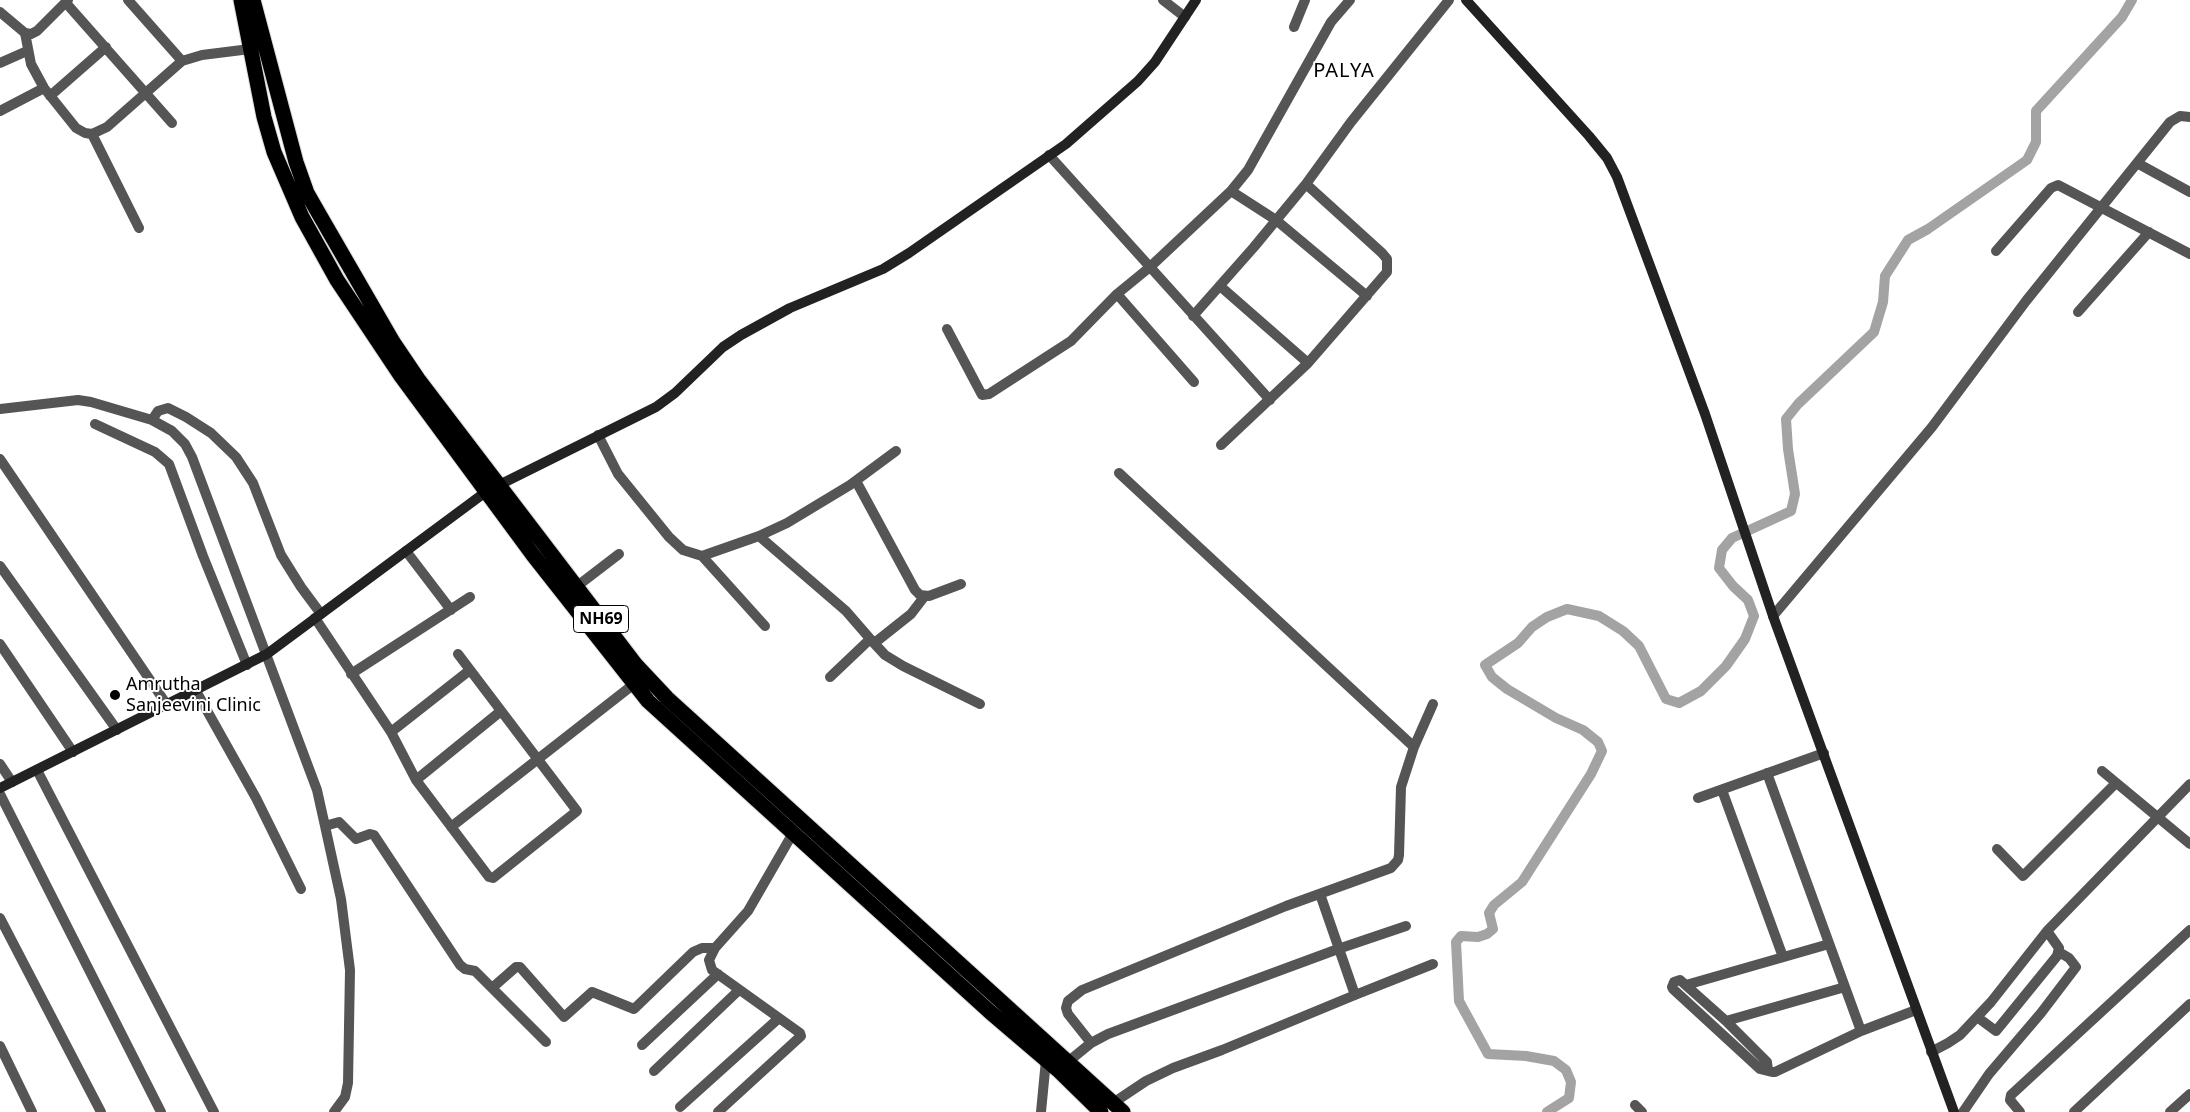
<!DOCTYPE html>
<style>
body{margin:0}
canvas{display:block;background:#fff}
</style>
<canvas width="2190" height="1112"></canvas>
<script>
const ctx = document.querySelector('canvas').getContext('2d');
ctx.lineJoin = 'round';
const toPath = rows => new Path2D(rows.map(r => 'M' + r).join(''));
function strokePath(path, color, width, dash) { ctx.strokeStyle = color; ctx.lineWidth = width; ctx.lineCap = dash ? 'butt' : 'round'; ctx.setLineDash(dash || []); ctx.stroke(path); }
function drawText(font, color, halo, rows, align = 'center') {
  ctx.font = font + ' "Noto Sans",sans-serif'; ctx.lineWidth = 4; ctx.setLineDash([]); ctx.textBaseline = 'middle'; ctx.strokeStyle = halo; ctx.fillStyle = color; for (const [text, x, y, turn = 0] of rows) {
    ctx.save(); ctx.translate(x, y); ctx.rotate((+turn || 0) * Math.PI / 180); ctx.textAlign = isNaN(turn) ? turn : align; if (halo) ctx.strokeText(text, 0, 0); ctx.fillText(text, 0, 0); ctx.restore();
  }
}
strokePath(toPath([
 [1547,1112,1569,1098,1571,1082,1566,1070,1554,1061,1526,1056,1488,1054,1459,1001,1456,942,1461,936,1478,937,1487,934,1493,929,1489,913,1494,905,1522,882,1591,774,1602,751,1598,742,1583,730,1556,718,1507,689,1492,677,1485,665,1518,643,1532,627,1547,617,1567,609,1599,616,1623,631,1639,646,1666,699,1679,703,1701,691,1726,666,1745,639,1754,616,1748,600,1733,586,1719,568,1722,550,1732,538,1791,511,1795,494,1788,449,1786,419,1798,404,1874,332,1883,302,1885,276,1908,240,1928,229,2027,160,2036,142,2036,111,2122,17,2132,0]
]), '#a3a3a3', 10);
const highway = toPath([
 [241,0,264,117,274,152,302,217,337,280,401,376,533,555,648,701,990,1012,1058,1070,1101,1112],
 [253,0,296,162,307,193,319,214,393,342,418,379,636,665,667,698,1123,1112]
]);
strokePath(highway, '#dbdbdb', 17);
strokePath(toPath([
 [128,0,182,61],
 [1163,0,1185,17],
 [66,3,172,123],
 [0,12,25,33,31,34,37,31,68,0],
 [1294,27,1305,0],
 [25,33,31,64,44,88,76,128,85,133,92,134,107,127,182,61,202,55,250,49],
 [0,63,27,51],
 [50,96,106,47],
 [0,111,44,88],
 [92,134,139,228],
 [1049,155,1270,400],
 [2137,163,2190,192],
 [1231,191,1276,220,1367,296],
 [1996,251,2051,188,2058,185,2190,254],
 [1220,286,1308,363],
 [1117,294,1194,382],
 [2078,312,2149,232],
 [1193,316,1254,247,1306,184,1351,122,1449,0],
 [947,329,982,395,989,394,1071,341,1117,294,1150,267,1231,191,1248,170,1331,22,1350,0],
 [0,409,78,400,91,402,152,420,172,431,185,444,192,457,317,790,325,826,341,899,350,970,348,1083,345,1097,334,1112],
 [152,420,158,411,168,408,186,417,211,433,236,457,253,483,281,555,301,587,321,614],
 [95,424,155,452,169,464,203,556,247,665],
 [598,435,618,474,669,537,683,550,702,556,759,536,787,523,850,485,896,451],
 [1221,445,1308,363,1387,272,1387,259,1382,253,1306,184],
 [0,459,167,705],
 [1119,473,1414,747],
 [856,481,915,590,920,595,929,596,961,584],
 [759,536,846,611,872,641,877,641,911,614,924,597],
 [406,551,451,610],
 [702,556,765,626],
 [0,566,117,730],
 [576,587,619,554],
 [1773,616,1932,427,2026,301,2170,122,2180,116,2190,117],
 [315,618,391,732,416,780,489,877,493,878,577,811,458,654],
 [872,641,885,655,903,666,980,704],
 [0,644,73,752],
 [351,674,470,597],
 [830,677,870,639],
 [196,691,256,798,301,889],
 [391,732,470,670],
 [0,764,12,782],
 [37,770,214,1112],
 [2102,771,2190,844],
 [1767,773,1861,1031],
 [416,780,501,711],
 [1722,790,1783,957],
 [0,794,161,1112],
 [1698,798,1824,753],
 [325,826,339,822,356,839,370,834,374,835,460,965,465,969,475,971,546,1042],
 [451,827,634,684],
 [1997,849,2023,876,2116,783],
 [1320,894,1355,995],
 [0,918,101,1112],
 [1686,985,1829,944],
 [492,988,516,967,520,967,564,1017,592,992,634,1009,693,952,702,948,715,948],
 [1977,1017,1996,1031,2057,956,2059,948,2047,931],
 [1726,1021,1845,987],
 [1091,1043,1068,1014,1066,1008,1068,1001,1082,990,1286,906,1391,868,1398,860,1399,855,1401,787,1414,747,1433,704],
 [642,1045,718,974],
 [0,1046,32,1112],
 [1931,1052,1948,1043,1960,1035,1991,1002,2047,931,2190,784],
 [1064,1065,1091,1043,1108,1034,1338,949,1406,926],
 [1768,1070,1767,1062,1726,1021,1680,980,1674,982,1672,987,1673,989,1760,1069,1772,1072,1775,1072,1861,1031,1916,1010],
 [654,1071,739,990],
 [1113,1103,1146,1081,1173,1068,1222,1050,1355,995,1433,964],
 [1635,1105,1642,1112],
 [680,1107,779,1018],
 [718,1112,801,1036,800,1033,712,970,709,960,715,948,748,911,793,833],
 [1041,1112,1046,1060],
 [1963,1112,1989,1074,2041,1013,2076,967,2069,958,2059,952],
 [2020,1112,2010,1100,2011,1095,2190,930],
 [2074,1112,2190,1004],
 [2170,1112,2190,1094]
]), '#555', 10);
strokePath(toPath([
 [1466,0,1589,136,1607,158,1617,177,1705,414,1773,616,1954,1112],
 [0,788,267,654,487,491,656,407,675,393,723,347,741,335,790,308,883,269,909,253,1066,144,1138,81,1155,62,1196,0]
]), '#222', 10);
strokePath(highway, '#000', 15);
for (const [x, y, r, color] of [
 [115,695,6,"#000"]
]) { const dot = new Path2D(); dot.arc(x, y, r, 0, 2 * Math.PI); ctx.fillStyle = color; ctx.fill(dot); strokePath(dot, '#fff', 2); }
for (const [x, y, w] of [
 [601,619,55]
]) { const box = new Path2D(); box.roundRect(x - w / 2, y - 13.5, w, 27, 4); ctx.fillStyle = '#fff'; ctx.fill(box); strokePath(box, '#000', 1); }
drawText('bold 16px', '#000', null, [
 ["NH69",601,619]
]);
drawText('18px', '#000', '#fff', [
 ["Amrutha",126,685],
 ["Sanjeevini Clinic",126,706]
], 'left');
ctx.letterSpacing = '1px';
drawText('20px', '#000', '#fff', [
 ["PALYA",1344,71]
]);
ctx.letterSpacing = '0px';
</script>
